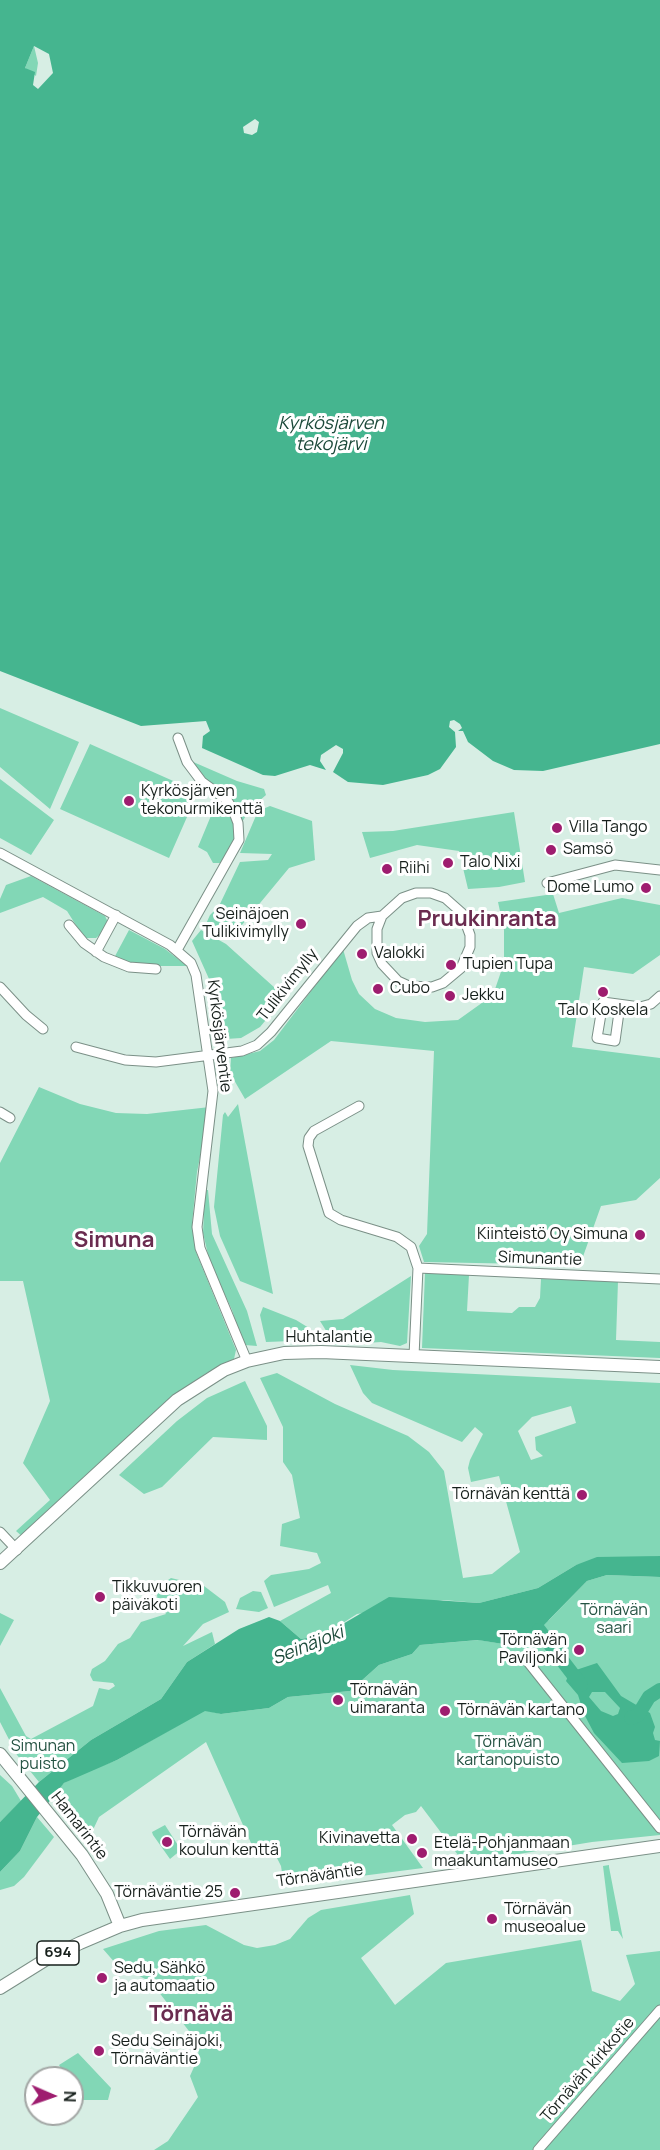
<!DOCTYPE html>
<meta charset="utf-8">
<style>
body{margin:0}
#map{position:relative;width:660px;height:2150px;overflow:hidden;background:#d7eee4;font-family:Manrope,sans-serif}
canvas{display:block}
.north{position:absolute;left:24px;top:2066px;width:60px;height:60px;box-sizing:border-box;background:#fff;border:2px solid #a2a6a4;border-radius:50%;rotate:92deg;font-size:16px;font-weight:700;line-height:24px;text-align:center;color:#17201c}
.north::after{content:'';display:block;margin:auto;width:21px;height:27px;background:#9e1d6f;clip-path:polygon(50% 0,100% 100%,50% 72%,0 100%)}
</style>
<div id="map">
<canvas width="660" height="2150"></canvas>
<div class="north">N</div>
</div>
<script>
const ctx = document.querySelector('canvas').getContext('2d');
ctx.lineJoin = 'round';
function paint(path, color) { ctx.fillStyle = color; ctx.fill(path, 'evenodd'); }
const toPath = rows => new Path2D(rows.map(r => 'M' + r).join(''));
function strokePath(path, color, width, dash) { ctx.strokeStyle = color; ctx.lineWidth = width; ctx.lineCap = dash ? 'butt' : 'round'; ctx.setLineDash(dash || []); ctx.stroke(path); }
function drawText(font, color, halo, rows, align = 'center') {
  ctx.font = font + ' Manrope,sans-serif'; ctx.lineWidth = 6; ctx.setLineDash([]); ctx.textBaseline = 'middle'; ctx.strokeStyle = halo; ctx.fillStyle = color; for (const [text, x, y, turn = 0] of rows) {
    ctx.save(); ctx.translate(x, y); ctx.rotate((+turn || 0) * Math.PI / 180); ctx.textAlign = isNaN(turn) ? turn : align; if (halo) ctx.strokeText(text, 0, 0); ctx.fillText(text, 0, 0); ctx.restore();
  }
}
paint(toPath([
 [34,46,38,63,36,76,25,68],
 [0,708,79,742,50,809,0,767],
 [90,744,198,792,169,858,60,809],
 [191,761,237,781,264,789,266,795,251,808,242,822],
 [0,779,54,820,31,855,0,838],
 [215,806,233,815,235,825,234,844,222,863,213,863,207,852,198,847],
 [270,806,312,821,315,860,289,868,232,937,206,924,210,915,219,906,240,862,268,860,272,854,240,853,258,811],
 [514,812,525,882,499,887,468,889,459,851,417,845,370,858,362,832,393,831],
 [31,876,105,916,108,922,103,932,96,938,84,938,67,911,43,897,0,913,0,899,6,885],
 [553,894,559,913,622,898,660,905,660,955,633,974,584,967,572,1047,660,1058,660,1178,636,1200,601,1206,580,1265,424,1262,419,1246,427,1234,434,1051,331,1041,245,1099,230,1073,231,1058,260,1051,274,1040,343,949,352,980,359,994,375,1009,396,1018,425,1022,458,1020,493,995,504,963,504,930,498,902],
 [129,930,165,949,187,966,139,966,114,958],
 [201,930,226,944,285,997,260,1027,241,1038,226,1039,226,1042,222,1043,219,1031,214,990,192,941],
 [39,1087,80,1104,116,1113,147,1114,210,1107,197,1172,192,1224,196,1252,236,1350,234,1359,205,1374,164,1403,24,1538,16,1531,50,1500,23,1463,50,1401,23,1281,0,1281,0,1163],
 [238,1104,273,1294,240,1281,220,1236,214,1207,223,1115,225,1112,228,1117],
 [205,1190,208,1190,212,1234,247,1311,257,1346,245,1345,241,1338,232,1310,210,1263,203,1233],
 [425,1273,469,1275,467,1311,512,1313,519,1307,535,1307,540,1298,541,1279,618,1281,616,1340,660,1342,660,1358,422,1348],
 [411,1276,407,1343,400,1346,381,1342,335,1345,320,1321,343,1319],
 [263,1307,296,1320,309,1328,318,1340,266,1342,260,1315],
 [350,1365,393,1370,660,1383,660,1556,576,1565,538,1588,479,1603,443,1600,357,1614,324,1635,301,1639,280,1621,331,1593,328,1585,274,1607,264,1581,271,1575,309,1569,321,1563,317,1553,280,1546,282,1524,300,1518,292,1475,283,1462,283,1427,260,1378,277,1373,335,1404,408,1436,429,1452,444,1471,463,1578,492,1574,520,1552,499,1476,471,1482,468,1468,470,1460,483,1434,475,1427,462,1442,372,1403,363,1393],
 [571,1406,576,1423,535,1437,536,1450,543,1456,531,1460,518,1431,532,1417],
 [245,1381,267,1426,267,1440,213,1437,162,1487,144,1494,119,1475,177,1421,207,1398],
 [607,1575,660,1577,660,1835,592,1842,464,1863,421,1806,416,1812,405,1815,392,1825,423,1868,284,1886,281,1866,276,1856,266,1852,247,1850,251,1843,206,1742,99,1817,92,1832,81,1834,51,1797,64,1783,81,1774,117,1760,205,1710,221,1714,269,1708,288,1697,350,1691,379,1665,412,1654,420,1645,479,1640,503,1644,549,1620,587,1581],
 [171,1578,204,1586,225,1602,229,1612,203,1624,183,1646,212,1632,215,1644,187,1662,161,1699,91,1740,39,1782,17,1755,0,1722,0,1688,26,1736,31,1739,93,1706,99,1688,109,1690,115,1686,113,1683,93,1681,90,1675,92,1669,105,1661,118,1644,130,1638,141,1622,166,1614,158,1602,156,1588],
 [253,1591,261,1592,268,1608,259,1612,236,1609,240,1598],
 [0,1613,14,1620,0,1646],
 [0,1775,12,1786,21,1801,0,1822],
 [37,1817,54,1837,24,1877,14,1886,0,1890,0,1872,20,1851],
 [165,1825,181,1850,170,1859,153,1835,152,1832],
 [609,1865,609,1867,623,1939,618,1931,611,1931,603,1866],
 [410,1895,414,1914,361,1958,395,2005,446,1963,581,1940,592,1991,620,2001,635,1984,626,1955,660,1951,660,2150,154,2150,168,2141,198,2097,190,2076,198,2058,199,2044,151,1982,116,1964,103,1949,159,1931,206,1925,244,1945,257,1948,275,1945,290,1939,308,1918,321,1910],
 [78,2053,111,2088,108,2100,80,2100,72,2086,72,2078,67,2078,59,2065]
]), '#82d7b6');
paint(toPath([
 [0,0,660,0,660,744,543,771,514,770,493,761,468,742,463,731,458,731,462,728,460,724,454,720,450,721,449,727,455,732,456,747,440,769,428,775,383,785,348,782,333,772,343,753,343,749,336,745,321,755,320,761,326,770,310,765,275,776,263,775,202,748,203,736,210,731,206,721,141,726,0,671],
 [34,46,49,54,53,73,38,89,33,85,35,72,25,68],
 [255,119,259,122,257,132,252,135,244,133,243,127],
 [660,1556,660,1577,607,1575,587,1581,539,1630,503,1644,478,1640,420,1645,412,1654,379,1665,350,1691,288,1697,269,1708,221,1714,205,1711,117,1760,64,1783,37,1817,20,1851,0,1872,0,1822,39,1782,91,1740,161,1699,187,1662,239,1629,269,1617,280,1621,301,1639,324,1635,389,1597,479,1603,538,1588,576,1565,597,1557],
 [597,1663,621,1696,650,1713,655,1727,653,1733,655,1740,660,1741,659,1756,649,1761,622,1763,594,1733,584,1714,578,1695,566,1681,570,1672],
 [592,1692,605,1692,620,1708,618,1714,613,1716,601,1711,589,1697]
]), '#45b58f');
strokePath(toPath([
 [539,1630,581,1685],
 [631,1718,638,1715,649,1697,660,1690]
]), '#45b58f', 14);
const minor = toPath([
 [0,853,170,945,191,963,196,975,213,1091,197,1227,200,1248,247,1361],
 [547,883,615,865,660,870],
 [69,925,84,943,104,957,129,967,156,969],
 [177,950,239,840,238,823,233,810,227,800,202,782,187,762,178,738],
 [96,952,116,915],
 [0,987,26,1015,43,1029],
 [620,1005,615,1041,597,1038,603,1002,640,1007,651,1004,660,996],
 [76,1047,125,1060,156,1062,242,1051,257,1045,271,1032,357,926,368,918,382,916,402,898,416,893,431,893,445,898,462,913,470,935,470,947,461,968,443,983,432,987,409,986,398,981,382,964,377,953,377,929,382,916],
 [359,1106,314,1131,309,1138,308,1146,329,1213,341,1220,397,1237,411,1247,418,1268,414,1356],
 [0,1112,10,1118],
 [418,1268,660,1279],
 [0,1532,17,1550],
 [524,1657,660,1828],
 [538,2150,660,2010]
]);
const major = toPath([
 [0,1563,177,1400,224,1370,247,1361,284,1353,321,1352,660,1367],
 [0,1754,82,1855,107,1894,120,1926],
 [0,1988,45,1960,80,1943,120,1926,142,1920,660,1846]
]);
strokePath(minor, '#7b9087', 11);
strokePath(major, '#7b9087', 14);
strokePath(minor, '#fff', 9);
strokePath(major, '#fff', 12);
for (const [x, y, r, color] of [
 [129,801,6,"#9e1d6f"],
 [557,828,6,"#9e1d6f"],
 [551,850,6,"#9e1d6f"],
 [448,863,6,"#9e1d6f"],
 [387,869,6,"#9e1d6f"],
 [646,888,6,"#9e1d6f"],
 [301,924,6,"#9e1d6f"],
 [362,954,6,"#9e1d6f"],
 [451,965,6,"#9e1d6f"],
 [378,989,6,"#9e1d6f"],
 [603,992,6,"#9e1d6f"],
 [450,996,6,"#9e1d6f"],
 [640,1235,6,"#9e1d6f"],
 [582,1495,6,"#9e1d6f"],
 [100,1597,6,"#9e1d6f"],
 [579,1650,6,"#9e1d6f"],
 [338,1700,6,"#9e1d6f"],
 [445,1711,6,"#9e1d6f"],
 [412,1839,6,"#9e1d6f"],
 [167,1842,6,"#9e1d6f"],
 [422,1853,6,"#9e1d6f"],
 [235,1893,6,"#9e1d6f"],
 [492,1919,6,"#9e1d6f"],
 [102,1978,6,"#9e1d6f"],
 [99,2051,6,"#9e1d6f"]
]) { const dot = new Path2D(); dot.arc(x, y, r, 0, 2 * Math.PI); ctx.fillStyle = color; ctx.fill(dot); strokePath(dot, '#fff', 2); }
for (const [x, y, w] of [
 [58,1953,42]
]) { const box = new Path2D(); box.roundRect(x - w / 2, y - 12, w, 24, 4.5); ctx.fillStyle = '#fff'; ctx.fill(box); strokePath(box, '#17201c', 1.5); }
drawText('bold 15px', '#17201c', null, [
 ["694",58,1953]
]);
drawText('16px', '#17201c', '#fff', [
 ["Kyrkösjärven",141,792],
 ["tekonurmikenttä",141,810],
 ["Villa Tango",569,828],
 ["Samsö",563,850],
 ["Talo Nixi",460,863],
 ["Riihi",399,869],
 ["Dome Lumo",634,888,"right"],
 ["Seinäjoen",289,915,"right"],
 ["Tulikivimylly",289,933,"right"],
 ["Valokki",374,954],
 ["Tupien Tupa",463,965],
 ["Cubo",390,989],
 ["Jekku",462,996],
 ["Talo Koskela",603,1011,"center"],
 ["Kiinteistö Oy Simuna",628,1235,"right"],
 ["Törnävän kenttä",570,1495,"right"],
 ["Tikkuvuoren",112,1588],
 ["päiväkoti",112,1606],
 ["Törnävän",567,1641,"right"],
 ["Paviljonki",567,1659,"right"],
 ["Törnävän",350,1691],
 ["uimaranta",350,1709],
 ["Törnävän kartano",457,1711],
 ["Törnävän",179,1833],
 ["koulun kenttä",179,1851],
 ["Kivinavetta",400,1839,"right"],
 ["Etelä-Pohjanmaan",434,1844],
 ["maakuntamuseo",434,1862],
 ["Törnäväntie 25",223,1893,"right"],
 ["Törnävän",504,1910],
 ["museoalue",504,1928],
 ["Sedu, Sähkö",114,1969],
 ["ja automaatio",114,1987],
 ["Sedu Seinäjoki,",111,2042],
 ["Törnäväntie",111,2060]
], 'left');
drawText('16px', '#17201c', '#fff', [
 ["Tulikivimylly",288,985,-52],
 ["Kyrkösjärventie",219,1036,83],
 ["Simunantie",540,1259,2],
 ["Huhtalantie",329,1338],
 ["Hamarintie",79,1826,52],
 ["Törnäväntie",320,1876,-8],
 ["Törnävän kirkkotie",588,2070,-49]
]);
drawText('16px', '#255343', '#fff', [
 ["Törnävän",614,1611],
 ["saari",614,1629],
 ["Törnävän",508,1743],
 ["kartanopuisto",508,1761],
 ["Simunan",43,1747],
 ["puisto",43,1765]
]);
drawText('italic 18px', '#1b4939', '#fff', [
 ["Kyrkösjärven",331,424],
 ["tekojärvi",331,445],
 ["Seinäjoki",308,1646,-22]
]);
drawText('bold 22px', '#6a2b4f', '#fff', [
 ["Pruukinranta",487,920],
 ["Simuna",114,1241],
 ["Törnävä",191,2015]
]);
</script>
